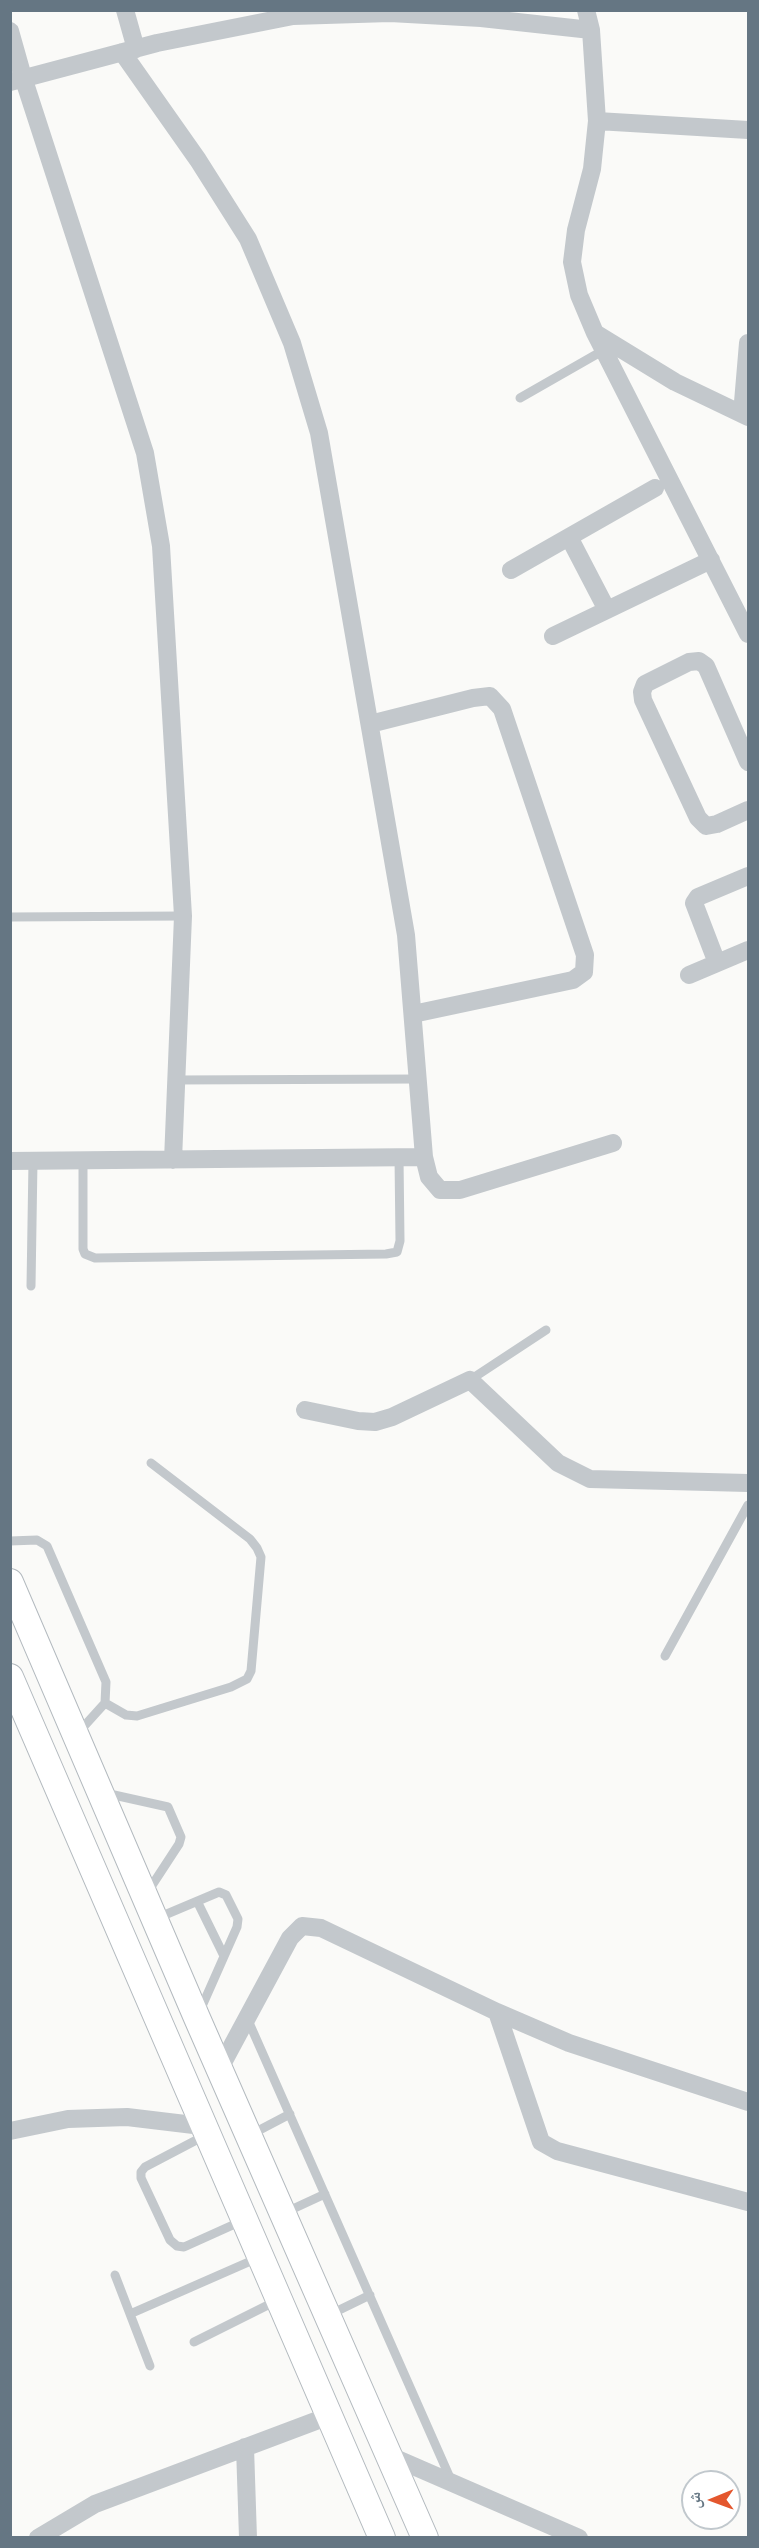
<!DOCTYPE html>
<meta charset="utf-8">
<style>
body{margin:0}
#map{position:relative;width:759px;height:2548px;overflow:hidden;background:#fafaf8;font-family:Roboto,"Noto Naskh Arabic",sans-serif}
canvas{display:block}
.frame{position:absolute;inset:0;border:12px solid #657683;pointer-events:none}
.north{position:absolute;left:681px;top:2470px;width:60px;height:60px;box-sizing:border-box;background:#fff;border:2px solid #c1c8cd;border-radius:50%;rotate:269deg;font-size:16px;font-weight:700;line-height:24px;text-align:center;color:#657683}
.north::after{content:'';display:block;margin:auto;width:21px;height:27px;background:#e4572e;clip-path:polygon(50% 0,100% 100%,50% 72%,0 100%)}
</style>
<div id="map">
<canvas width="759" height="2548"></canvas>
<div class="frame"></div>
<div class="north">ش</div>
</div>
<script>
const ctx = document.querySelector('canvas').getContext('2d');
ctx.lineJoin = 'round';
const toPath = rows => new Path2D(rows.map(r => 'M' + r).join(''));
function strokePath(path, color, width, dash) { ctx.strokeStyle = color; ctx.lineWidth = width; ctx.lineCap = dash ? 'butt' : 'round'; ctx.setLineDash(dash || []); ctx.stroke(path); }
const secondary = toPath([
 [10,1582,197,2018,425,2538],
 [10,1677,382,2538]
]);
strokePath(secondary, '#b3babf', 28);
strokePath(toPath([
 [520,398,604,350],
 [10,917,183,916],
 [176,1080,418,1079],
 [83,1160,83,1249,85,1254,95,1258,386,1254,397,1252,400,1241,399,1157],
 [31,1286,33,1161],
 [470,1380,546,1330],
 [10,1541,37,1540,47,1546,106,1682,105,1703,77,1734],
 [665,1656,748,1505],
 [105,1703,126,1715,137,1716,231,1687,247,1679,251,1671,261,1557,257,1548,250,1539,151,1463],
 [105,1793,168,1807,181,1837,179,1844,147,1893],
 [197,1901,224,1956],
 [155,1919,219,1892,226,1895,238,1919,237,1927,199,2013],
 [247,2018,451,2480],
 [206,2135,145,2167,141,2172,141,2178,170,2240,177,2246,184,2247,244,2220],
 [250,2135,290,2114],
 [284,2213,325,2194],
 [115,2275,150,2366],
 [130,2314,260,2257],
 [329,2315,370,2295],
 [194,2342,278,2300]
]), '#c3c8cc', 9);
strokePath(toPath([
 [125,10,136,49],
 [586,10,591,30,597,121,592,169,576,230,572,262,579,295,595,333,748,634],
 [10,31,23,77,145,453,161,546,183,916,173,1160],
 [122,52,198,160,248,239,292,343,319,433,406,935,424,1157,429,1177,440,1190,460,1190,613,1143],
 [10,82,157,43,293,16,390,13,481,18,591,30],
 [597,121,748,130],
 [595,333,675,382,748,417],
 [742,414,748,343],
 [569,537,607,610],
 [511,570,655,488],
 [553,636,711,560],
 [370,724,473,698,490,696,502,709,585,955,584,972,573,980,413,1014],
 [748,762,706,666,699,661,689,662,645,684,642,692,643,700,698,818,706,826,717,824,748,810],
 [717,963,694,903,698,897,748,876],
 [689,975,748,950],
 [10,1161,424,1157],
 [305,1410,358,1421,375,1422,392,1417,470,1380,558,1463,590,1479,748,1483],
 [497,2012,541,2142,557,2151,748,2202],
 [219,2070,290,1938,302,1926,321,1928,497,2012,569,2043,748,2102],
 [10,2131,68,2119,127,2117,202,2126],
 [245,2447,248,2538],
 [388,2455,579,2538],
 [38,2538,95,2504,329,2416]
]), '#c3c8cc', 18);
strokePath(secondary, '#fff', 26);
</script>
